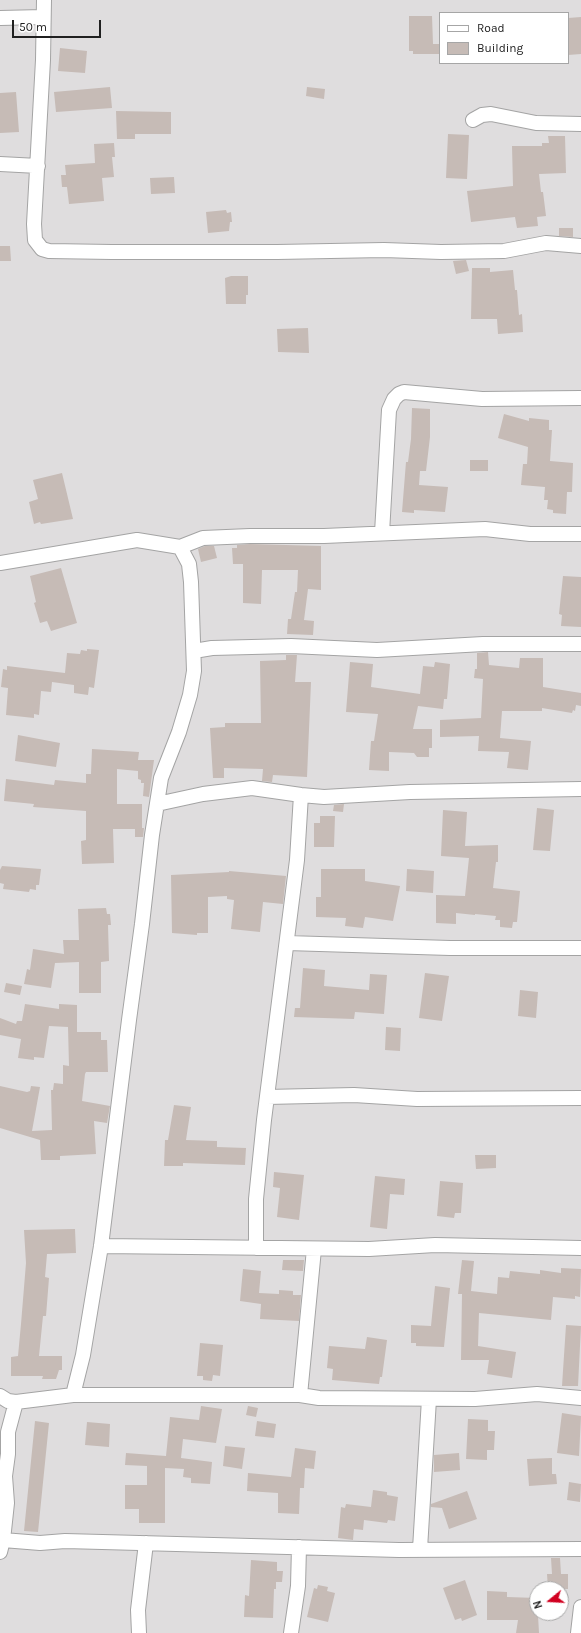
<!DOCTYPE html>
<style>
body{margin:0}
#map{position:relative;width:581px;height:1633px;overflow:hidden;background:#f1ece7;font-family:Karla,sans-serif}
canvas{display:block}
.legend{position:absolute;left:439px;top:12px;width:130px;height:52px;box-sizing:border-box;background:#fff;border:1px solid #a6a6a6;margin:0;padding:5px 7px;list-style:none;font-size:12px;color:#202020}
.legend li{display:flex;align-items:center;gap:8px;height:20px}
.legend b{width:20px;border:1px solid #a6a6a6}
.north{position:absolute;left:529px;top:1581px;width:40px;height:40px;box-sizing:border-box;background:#fff;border:1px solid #a6a6a6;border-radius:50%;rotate:252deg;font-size:11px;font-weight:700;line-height:16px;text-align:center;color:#202020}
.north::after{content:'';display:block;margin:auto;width:14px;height:18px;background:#d10020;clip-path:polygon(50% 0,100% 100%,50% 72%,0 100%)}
.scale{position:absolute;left:12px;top:20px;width:89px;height:18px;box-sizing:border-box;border:2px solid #202020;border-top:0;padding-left:5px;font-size:12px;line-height:14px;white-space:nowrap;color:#202020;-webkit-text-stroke:3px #fff;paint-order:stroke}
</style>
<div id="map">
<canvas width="581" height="1633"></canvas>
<ul class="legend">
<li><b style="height:5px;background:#fff"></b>Road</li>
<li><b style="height:11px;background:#c6bbb6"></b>Building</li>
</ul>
<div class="north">N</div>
<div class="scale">50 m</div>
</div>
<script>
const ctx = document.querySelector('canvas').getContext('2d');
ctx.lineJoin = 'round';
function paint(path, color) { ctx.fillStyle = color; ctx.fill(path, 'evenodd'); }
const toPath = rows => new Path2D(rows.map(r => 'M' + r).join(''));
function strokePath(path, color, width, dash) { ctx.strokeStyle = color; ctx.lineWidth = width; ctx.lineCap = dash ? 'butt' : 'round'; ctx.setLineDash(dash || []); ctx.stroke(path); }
paint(toPath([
 [0,0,581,0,581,1633,0,1633],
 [440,13,568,13,568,63,440,63],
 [537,1589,561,1589,561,1613,537,1613]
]), '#dfddde');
paint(toPath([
 [409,16,432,16,433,44,440,44,440,54,413,54,413,51,409,51],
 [581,17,581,54,568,55,568,18],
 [60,48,87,51,85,73,58,71],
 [110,87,112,108,56,112,54,92],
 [307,87,325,89,324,99,306,96],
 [16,92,19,132,0,133,0,93],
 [116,111,171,112,171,134,135,134,135,139,117,139],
 [448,134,469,135,467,179,446,178],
 [548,136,565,136,566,173,539,174,541,192,543,192,546,216,537,217,538,226,517,228,515,217,471,222,467,191,513,186,512,146,542,146,542,143,549,143],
 [114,143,115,157,112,157,114,177,102,178,104,201,69,204,67,187,62,187,61,175,66,175,65,165,95,163,94,144],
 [174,177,175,193,151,194,150,178],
 [226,210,227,213,231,212,232,222,230,222,229,231,208,233,206,212],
 [559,228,573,228,573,237,559,236],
 [0,246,10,246,11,261,0,261],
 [466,260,469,271,456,274,453,261],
 [472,268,490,268,490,272,513,270,515,290,517,290,519,315,522,314,523,332,498,334,497,319,471,319],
 [231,276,248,276,248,295,246,295,246,304,226,304,225,278],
 [308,328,309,353,278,352,277,329],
 [412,408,430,409,430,437,426,471,420,471,419,485,448,487,445,512,414,510,414,513,402,512,406,462,408,462,411,439],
 [504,414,529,421,529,418,549,420,549,430,552,430,550,461,573,463,572,492,567,492,566,514,553,513,553,510,547,509,548,500,544,500,545,487,521,485,523,464,527,464,528,447,498,438],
 [470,460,488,460,488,471,470,471],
 [62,473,73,519,41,524,40,522,34,524,29,502,38,499,33,480],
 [250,544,321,546,321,590,308,589,304,620,314,621,313,635,287,634,288,619,291,619,295,592,297,592,298,570,262,570,261,604,243,603,243,564,233,564,232,548,237,548,237,545],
 [205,546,214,546,217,558,201,562,198,549],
 [61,568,77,623,51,631,47,621,40,623,34,603,36,602,30,576],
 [563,576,581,577,581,627,561,626,562,615,559,614],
 [87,649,99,650,94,688,89,687,88,695,74,693,74,685,52,682,51,692,41,691,39,715,34,714,34,718,6,715,8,688,1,687,3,669,7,670,7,666,65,673,67,653,80,654,81,650,87,651],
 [488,652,489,665,519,668,520,658,543,658,543,687,581,693,581,706,576,705,575,711,573,710,572,713,542,708,542,711,502,711,500,738,531,741,528,770,507,768,509,752,478,751,479,736,440,737,440,720,481,718,483,679,474,678,475,669,477,669,477,653],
 [286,655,297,655,295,682,311,682,307,777,273,775,272,782,262,781,263,769,224,768,224,778,213,778,210,728,225,727,225,723,261,723,260,661,286,660],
 [350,662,373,664,371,687,420,694,423,666,434,667,435,662,450,664,447,699,444,699,443,709,418,706,413,729,432,729,432,748,429,748,429,757,417,757,414,753,389,752,389,771,369,770,371,741,374,741,378,714,346,712],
 [18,735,60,743,56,767,15,761],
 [92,749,139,752,138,760,154,760,149,797,143,796,144,783,141,783,141,780,138,779,138,771,117,769,117,804,142,804,142,828,144,828,143,837,135,837,135,829,113,829,114,863,82,864,81,841,86,840,86,811,33,807,34,804,4,801,6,779,54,785,55,780,86,783,86,774,91,774],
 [344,804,343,812,333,811,334,805],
 [537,808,554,810,550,851,533,850],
 [443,810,467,812,465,846,498,845,498,862,496,862,493,888,520,891,517,922,513,922,512,928,500,927,500,920,495,920,496,916,475,914,475,915,456,913,456,924,436,923,436,895,465,896,469,858,441,856],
 [320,816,335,816,334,847,314,847,314,823,320,823],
 [2,866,41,869,39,885,36,885,36,890,30,889,29,892,3,889,4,884,0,883,0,870],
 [321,869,365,869,365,881,400,886,393,921,365,917,363,928,345,926,346,918,316,917,316,897,321,897],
 [407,869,434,871,433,893,406,891],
 [229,871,286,876,283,904,263,902,260,932,231,929,234,900,227,899,227,896,208,897,208,933,197,933,197,935,172,933,171,875,229,872],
 [106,908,107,914,110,914,111,925,108,925,109,961,101,962,101,993,79,993,79,962,55,963,51,988,24,984,27,969,30,970,33,949,64,954,63,940,79,940,78,909],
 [303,968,325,970,324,986,369,990,370,974,387,975,384,1014,355,1012,354,1019,294,1017,295,1008,300,1008],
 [425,973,449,976,442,1021,419,1018],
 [6,983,22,986,20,995,4,992],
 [520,990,538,992,536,1018,518,1016],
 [25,1004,59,1009,59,1004,77,1005,77,1032,101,1032,101,1040,107,1040,108,1072,86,1072,85,1074,82,1101,110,1106,107,1123,94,1121,96,1154,60,1156,60,1160,41,1160,40,1140,0,1128,0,1086,27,1092,30,1091,31,1086,40,1087,32,1131,52,1130,51,1090,53,1090,54,1083,63,1084,63,1065,69,1066,68,1027,49,1026,44,1058,34,1057,34,1060,18,1058,21,1039,0,1035,0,1018,16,1024,17,1021,22,1021],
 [386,1027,401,1028,400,1051,385,1050],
 [174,1105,191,1107,186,1140,217,1141,217,1147,246,1148,245,1165,183,1163,183,1166,164,1166,165,1140,168,1140],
 [475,1155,496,1155,496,1168,476,1169],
 [274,1172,304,1175,299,1220,277,1217,280,1188,273,1187],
 [375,1176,405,1179,404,1195,390,1194,387,1229,370,1227],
 [440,1181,463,1183,461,1213,455,1213,454,1218,437,1216],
 [75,1229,76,1253,47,1254,45,1277,49,1278,46,1316,43,1316,39,1356,62,1356,62,1370,59,1370,56,1379,42,1379,43,1376,11,1376,11,1357,18,1356,21,1324,26,1263,24,1230],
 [283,1260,304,1260,303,1271,282,1270],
 [462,1260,474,1261,471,1291,497,1294,498,1277,509,1278,510,1271,540,1274,540,1270,561,1273,561,1268,581,1269,580,1297,575,1296,575,1299,553,1297,551,1320,479,1313,478,1346,516,1352,512,1378,487,1374,489,1360,461,1360,462,1294,458,1294],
 [243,1269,261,1271,259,1293,279,1294,279,1290,293,1291,293,1295,301,1295,299,1321,260,1319,261,1304,240,1301],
 [435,1286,450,1288,444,1347,416,1346,416,1343,411,1343,411,1325,431,1326],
 [566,1325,581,1326,578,1386,562,1386],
 [367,1337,387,1340,382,1377,380,1377,379,1384,332,1380,333,1369,327,1368,329,1346,365,1349],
 [200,1343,223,1345,220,1376,213,1375,212,1381,203,1380,203,1376,197,1376],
 [201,1406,222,1409,216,1443,183,1439,181,1458,212,1462,210,1484,191,1483,191,1478,183,1477,184,1469,165,1468,165,1523,139,1523,139,1509,125,1509,125,1485,147,1485,147,1466,125,1465,126,1453,166,1456,170,1417,199,1420],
 [248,1406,258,1408,256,1417,246,1415],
 [562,1413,581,1416,579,1456,557,1453],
 [468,1419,488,1420,488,1431,495,1431,494,1450,487,1450,487,1460,466,1459],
 [35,1421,49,1423,38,1532,24,1531],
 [257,1421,276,1424,274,1438,255,1436],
 [87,1422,110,1424,109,1447,85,1445],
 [225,1446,245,1448,242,1469,223,1466],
 [295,1448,316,1451,314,1469,305,1468,304,1488,300,1488,299,1514,278,1513,278,1493,247,1491,248,1473,291,1477],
 [459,1453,460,1470,434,1472,434,1455],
 [552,1458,552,1474,556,1474,557,1484,529,1486,527,1459],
 [569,1482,581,1484,580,1502,567,1500],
 [373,1490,387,1492,387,1495,398,1497,395,1521,388,1520,387,1523,364,1520,363,1530,354,1529,353,1540,338,1538,341,1507,345,1508,346,1504,371,1507],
 [467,1491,477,1519,449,1529,442,1508,431,1507,431,1504],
 [551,1558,560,1558,561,1574,568,1574,568,1589,548,1589,547,1574,552,1574],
 [251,1560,277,1562,277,1571,283,1571,282,1582,276,1582,276,1589,274,1589,273,1618,244,1617,245,1595,249,1596],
 [465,1580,477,1615,462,1621,461,1618,455,1620,443,1588],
 [318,1585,328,1587,327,1591,335,1593,328,1622,307,1617,314,1588,317,1589],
 [487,1591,507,1592,507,1597,537,1598,539,1633,516,1633,518,1620,487,1620]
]), '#c6bbb6');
const minor = toPath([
 [44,0,43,60,34,224,35,240,42,249,49,251,112,252,277,252,384,250,441,252,504,251,546,243,581,246],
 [0,18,43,17],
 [473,120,482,115,491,114,536,123,581,124],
 [0,164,38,166],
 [382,533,389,410,394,399,399,394,404,392,482,399,581,398],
 [180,547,203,538,250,536,324,536,485,529,530,534,581,534],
 [0,563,137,540,180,547,189,564,191,582,194,671,190,695,179,732,161,778,152,835,142,924,129,1020,101,1246,83,1355,73,1395],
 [194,651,212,648,291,646,377,650,483,644,581,644],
 [157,804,203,794,252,788,301,795,324,797,410,792,581,789],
 [287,943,450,948,581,948],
 [267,1097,354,1095,417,1099,581,1098],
 [101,1246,369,1249,435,1245,581,1248],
 [256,1248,256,1199,264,1120,297,860,301,795],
 [300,1395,314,1249],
 [0,1396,8,1401,16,1402,73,1395,300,1395,319,1398,475,1399,537,1394,581,1398],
 [3,1540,40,1543,65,1541,399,1550,581,1549],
 [420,1549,429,1399],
 [0,1552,3,1540,7,1503,5,1476,8,1454,8,1432,16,1402],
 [139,1633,138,1610,146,1543],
 [291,1633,298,1586,299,1547],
 [578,1633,581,1607]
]);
strokePath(minor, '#a4a4a4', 16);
strokePath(minor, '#fff', 14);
</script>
